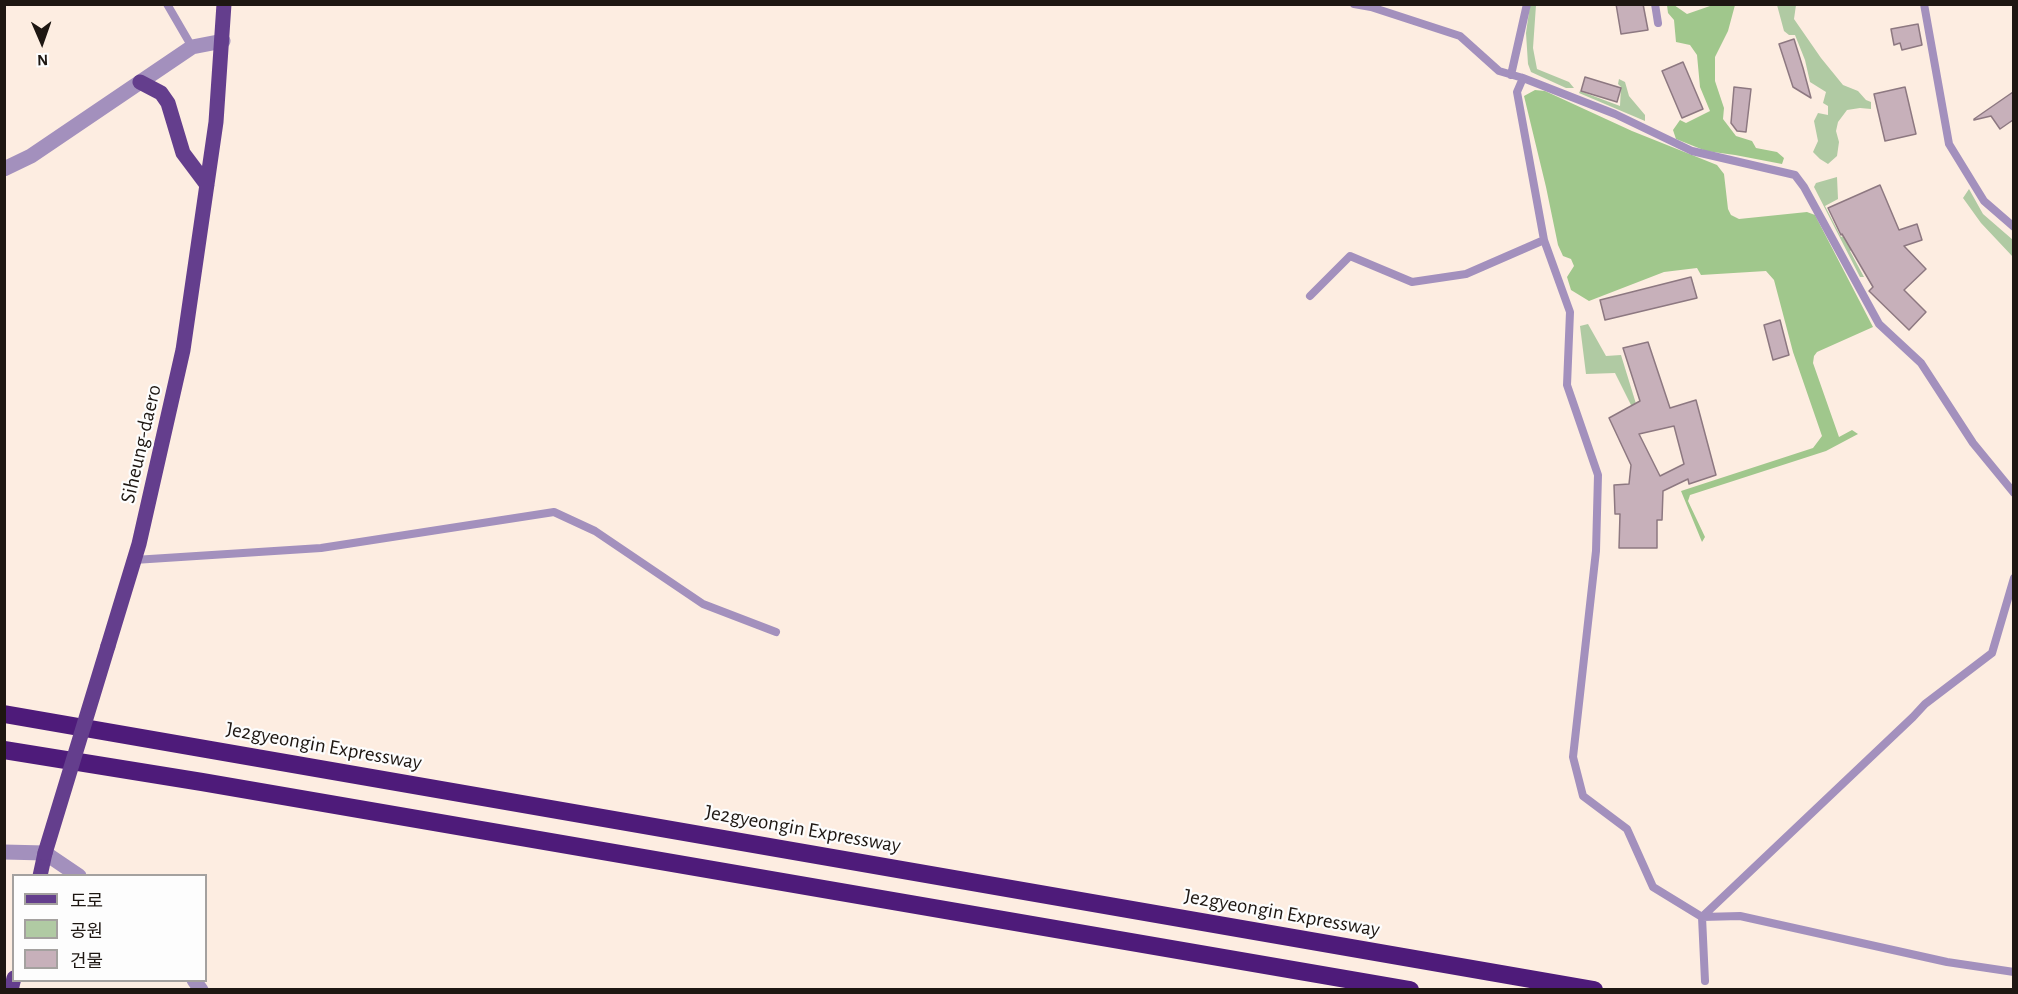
<!DOCTYPE html>
<meta charset="utf-8">
<style>
body{margin:0}
#map{position:relative;width:2018px;height:994px;overflow:hidden;background:#fdede1;font-family:"Alegreya Sans","Noto Sans KR",sans-serif}
canvas{display:block}
.frame{position:absolute;inset:0;border:6px solid #1e1712;pointer-events:none}
.legend{position:absolute;left:12px;top:874px;width:195px;height:108px;box-sizing:border-box;background:#fdfdfd;border:2px solid #a4a19f;margin:0;padding:8px 10px;list-style:none;font-size:18px;color:#1e1712}
.legend li{display:flex;align-items:center;gap:12px;height:30px}
.legend b{width:30px;border:2px solid #a4a19f}
.north{position:absolute;left:12px;top:12px;width:60px;height:60px;-webkit-text-stroke:4px #fdfdfd;paint-order:stroke;rotate:178deg;font-size:16px;font-weight:700;line-height:24px;text-align:center;color:#1e1712}
.north::after{content:'';display:block;margin:auto;width:21px;height:27px;background:#1e1712;clip-path:polygon(50% 0,100% 100%,50% 72%,0 100%)}
</style>
<div id="map">
<canvas width="2018" height="994"></canvas>
<div class="frame"></div>
<ul class="legend">
<li><b style="height:8px;background:#643e8d"></b>도로</li>
<li><b style="height:16px;background:#b0caa3"></b>공원</li>
<li><b style="height:16px;background:#c7b0ba"></b>건물</li>
</ul>
<div class="north">N</div>
</div>
<script>
const ctx = document.querySelector('canvas').getContext('2d');
ctx.lineJoin = 'round';
function paint(path, color) { ctx.fillStyle = color; ctx.fill(path, 'evenodd'); }
const toPath = rows => new Path2D(rows.map(r => 'M' + r).join(''));
function strokePath(path, color, width, dash) { ctx.strokeStyle = color; ctx.lineWidth = width; ctx.lineCap = dash ? 'butt' : 'round'; ctx.setLineDash(dash || []); ctx.stroke(path); }
function drawText(font, color, halo, rows, align = 'center') {
  ctx.font = font + ' "Alegreya Sans",sans-serif'; ctx.lineWidth = 4.5; ctx.setLineDash([]); ctx.textBaseline = 'middle'; ctx.strokeStyle = halo; ctx.fillStyle = color; for (const [text, x, y, turn = 0] of rows) {
    ctx.save(); ctx.translate(x, y); ctx.rotate((+turn || 0) * Math.PI / 180); ctx.textAlign = isNaN(turn) ? turn : align; if (halo) ctx.strokeText(text, 0, 0); ctx.fillText(text, 0, 0); ctx.restore();
  }
}
paint(toPath([
 [1530,5,1536,5,1533,48,1537,69,1569,82,1574,88,1566,88,1531,72,1528,64,1526,33],
 [1777,5,1796,5,1794,19,1821,58,1843,85,1858,91,1866,100,1871,102,1871,109,1860,108,1847,110,1838,122,1836,131,1839,142,1837,156,1828,164,1820,159,1813,152,1818,141,1814,121,1818,113,1828,115,1828,106,1823,103,1826,92,1810,82,1805,60,1795,35,1789,35,1784,31],
 [1619,79,1625,82,1629,96,1645,115,1645,121,1579,93,1580,91,1620,106,1621,87,1618,84],
 [1837,177,1838,199,1825,206,1841,237,1862,228,1867,242,1850,251,1864,277,1860,277,1814,187,1816,183],
 [1969,189,1983,214,2013,240,2013,257,1981,223,1963,198],
 [1588,324,1606,356,1621,355,1641,420,1635,413,1615,373,1586,374,1580,326]
]), '#b0caa3');
paint(toPath([
 [1667,5,1674,5,1687,14,1710,6,1711,5,1735,5,1728,31,1715,57,1715,81,1724,108,1723,119,1736,136,1752,141,1756,148,1777,152,1784,158,1782,164,1735,155,1706,151,1676,139,1673,130,1680,120,1686,123,1710,111,1700,87,1697,55,1690,45,1676,42,1674,20,1668,13],
 [1535,90,1545,91,1632,131,1717,165,1724,174,1728,209,1731,215,1739,219,1807,212,1815,215,1873,327,1817,352,1814,356,1813,363,1839,437,1852,430,1858,434,1826,451,1690,495,1688,501,1705,537,1702,542,1681,491,1813,448,1822,436,1793,352,1774,280,1766,271,1701,275,1697,268,1664,272,1589,301,1571,290,1567,277,1574,266,1571,259,1563,256,1558,245,1546,187,1524,96]
]), '#a0c78c');
const building = toPath([
 [1616,4,1643,4,1648,30,1621,34,1616,4],
 [1918,24,1922,45,1902,50,1900,43,1894,45,1891,29,1918,24],
 [1794,39,1803,68,1811,98,1793,87,1779,44,1794,39],
 [1683,62,1703,109,1682,118,1662,71,1683,62],
 [1585,77,1621,88,1617,102,1581,91,1585,77],
 [1734,87,1751,89,1746,132,1737,131,1731,123,1734,87],
 [1905,87,1916,134,1885,141,1874,94,1905,87],
 [2013,92,2013,120,2000,129,1991,116,1974,120,1974,119,2013,92],
 [1880,185,1899,230,1917,224,1922,240,1904,246,1926,269,1904,290,1926,312,1909,330,1869,291,1873,287,1842,234,1841,235,1828,208,1880,185],
 [1691,277,1697,298,1605,320,1600,300,1691,277],
 [1780,320,1789,355,1773,360,1764,325,1780,320],
 [1648,342,1670,408,1696,400,1716,475,1689,484,1688,479,1663,491,1662,520,1657,520,1657,548,1619,548,1620,514,1615,514,1614,485,1629,484,1631,465,1609,418,1640,401,1623,348,1648,342],
 [1674,426,1684,464,1660,476,1639,434,1674,426]
]);
paint(building, '#c7b0ba');
strokePath(building, '#8d7881', 1.5);
strokePath(toPath([
 [167,4,192,47],
 [1354,4,1371,7,1460,36,1499,71,1523,78],
 [1655,4,1658,23],
 [1924,4,1949,144,1984,201,2014,227],
 [1511,75,1527,4],
 [1310,296,1350,256,1412,282,1466,274,1544,240],
 [2014,493,1973,443,1921,363,1879,324,1804,187,1795,175,1692,151,1615,114,1523,78,1517,92,1544,240,1570,312,1567,385,1598,475,1596,551,1573,757,1583,796,1627,829,1653,887,1702,917,1740,916,1947,962,2014,972],
 [134,560,321,548,554,512,595,531,703,604,776,632],
 [1705,981,1702,917,1913,717,1925,704,1992,653,2014,578]
]), '#a390bd', 8);
strokePath(toPath([
 [4,169,31,156,192,47,223,41]
]), '#a390bd', 15);
strokePath(toPath([
 [4,852,45,853,79,876],
 [194,980,201,990]
]), '#a390bd', 15);
strokePath(toPath([
 [140,82,161,93,168,103,183,153,207,185],
 [108,646,139,544,183,350,216,122,224,4],
 [40,876,45,853],
 [11,990,14,978]
]), '#643e8d', 15);
strokePath(toPath([
 [4,714,1594,990],
 [4,750,202,782,1410,990]
]), '#4e1b7a', 18);
strokePath(toPath([
 [45,853,108,646]
]), '#643e8d', 15);
drawText('21px', '#1e1712', '#fdfdfd', [
 ["Siheung-daero",141,444,-77],
 ["Je2gyeongin Expressway",324,746,10],
 ["Je2gyeongin Expressway",803,829,10],
 ["Je2gyeongin Expressway",1282,913,10]
]);
</script>
